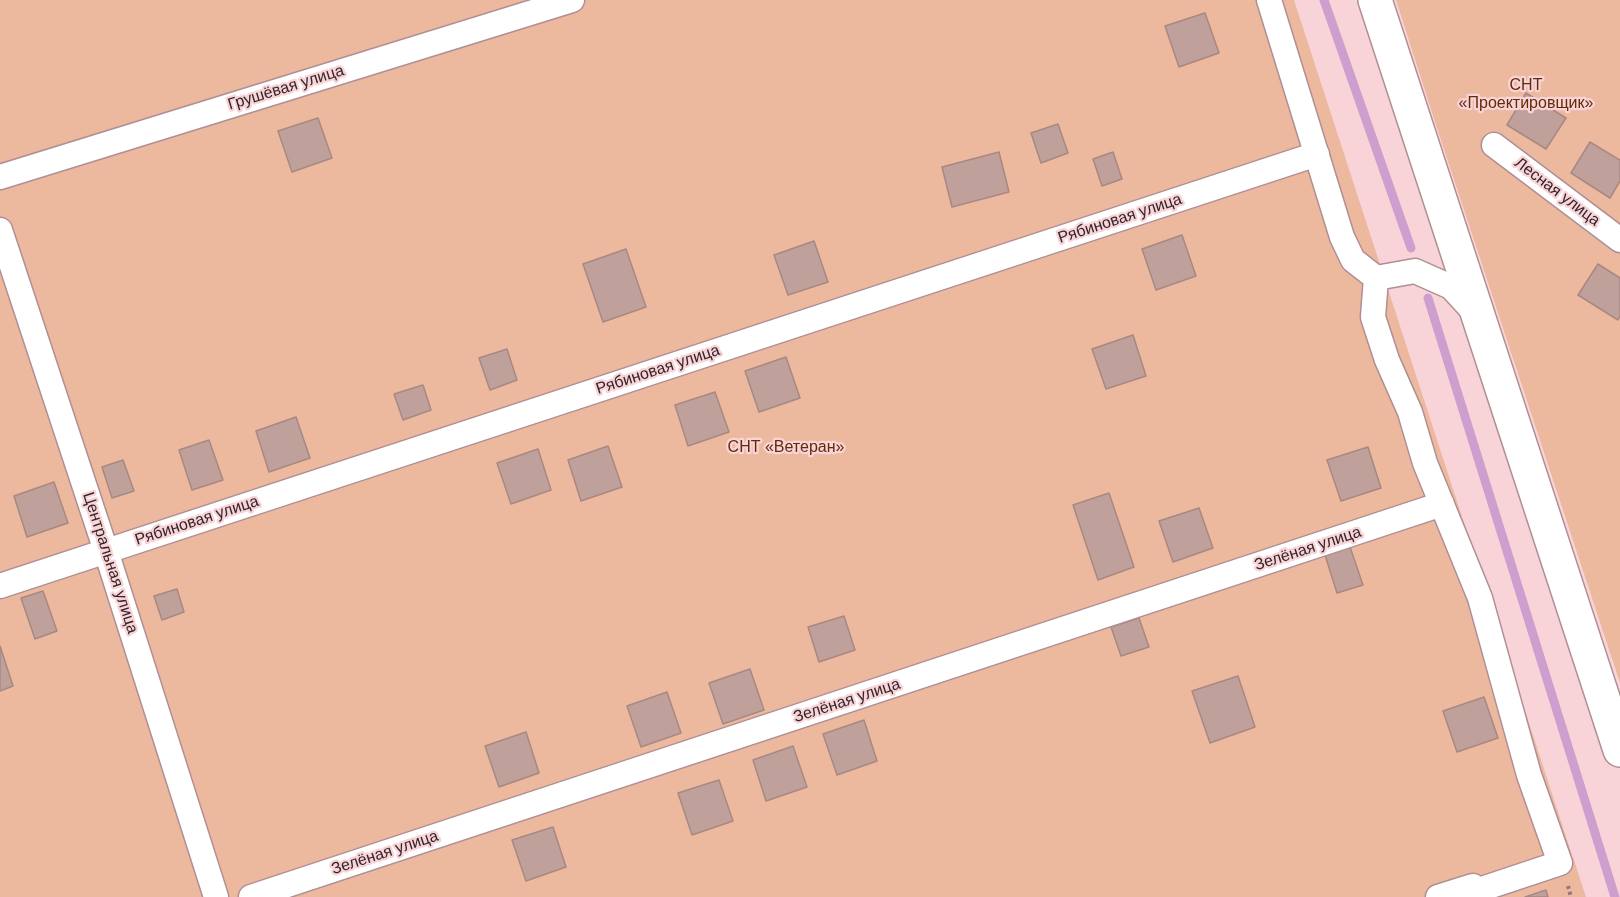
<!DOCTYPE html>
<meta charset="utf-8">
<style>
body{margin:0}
canvas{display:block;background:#f8d4d9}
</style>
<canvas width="1620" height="897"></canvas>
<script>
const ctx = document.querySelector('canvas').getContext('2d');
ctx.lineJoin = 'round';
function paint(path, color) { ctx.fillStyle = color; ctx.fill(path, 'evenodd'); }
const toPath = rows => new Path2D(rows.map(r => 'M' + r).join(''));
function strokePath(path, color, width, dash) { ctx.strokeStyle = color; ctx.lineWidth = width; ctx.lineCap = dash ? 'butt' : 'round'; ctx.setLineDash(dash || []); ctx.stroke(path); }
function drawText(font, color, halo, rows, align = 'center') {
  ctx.font = font + ' Helvetica,sans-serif'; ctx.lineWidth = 4.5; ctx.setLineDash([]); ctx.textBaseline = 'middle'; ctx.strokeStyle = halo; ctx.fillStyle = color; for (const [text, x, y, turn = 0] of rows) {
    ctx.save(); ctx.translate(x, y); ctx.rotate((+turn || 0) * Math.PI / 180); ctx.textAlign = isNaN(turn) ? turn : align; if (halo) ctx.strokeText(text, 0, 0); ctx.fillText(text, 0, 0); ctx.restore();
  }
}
paint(toPath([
 [0,0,1294,0,1572,855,1444,897,0,897],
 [1396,0,1620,0,1620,683,1435,122],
 [1573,857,1586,897,1451,897]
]), '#ecb99e');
strokePath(toPath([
 [1324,0,1411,248],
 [1428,298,1615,897]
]), '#ce9fce', 9);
const building = toPath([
 [1205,13,1219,53,1179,67,1165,26,1205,13],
 [1526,93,1566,118,1546,149,1507,125,1526,93],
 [318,118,332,158,292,172,278,131,318,118],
 [1058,124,1068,153,1041,163,1031,133,1058,124],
 [1590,142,1620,160,1620,181,1610,198,1571,173,1590,142],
 [999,152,1009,192,952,207,942,167,999,152],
 [1113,152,1122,179,1102,186,1093,159,1113,152],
 [1182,235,1196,276,1156,290,1142,249,1182,235],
 [814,241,828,282,788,295,774,255,814,241],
 [626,249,646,307,603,322,583,264,626,249],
 [1598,264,1620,278,1620,316,1618,320,1578,295,1598,264],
 [1133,335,1146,376,1106,389,1092,349,1133,335],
 [507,349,517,380,490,390,479,358,507,349],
 [786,357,800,398,759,412,745,371,786,357],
 [423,385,431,410,403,420,394,394,423,385],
 [715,392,729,432,688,446,675,405,715,392],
 [296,417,310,458,269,472,256,431,296,417],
 [209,440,223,480,192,490,179,450,209,440],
 [608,446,622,487,581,501,568,460,608,446],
 [1368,447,1381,488,1341,501,1327,460,1368,447],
 [538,449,551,490,511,504,497,463,538,449],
 [123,460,134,491,112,498,102,467,123,460],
 [54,482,68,523,27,537,14,496,54,482],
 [1109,493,1134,567,1098,580,1073,505,1109,493],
 [1199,508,1213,548,1173,562,1159,521,1199,508],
 [1349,544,1363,585,1337,593,1324,552,1349,544],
 [177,589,184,612,162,620,154,596,177,589],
 [43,591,57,631,35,639,21,598,43,591],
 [844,616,855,650,819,662,808,627,844,616],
 [1139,618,1149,647,1121,656,1111,627,1139,618],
 [0,646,13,686,0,691,0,646],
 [750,669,764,710,723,724,709,683,750,669],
 [1238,676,1255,727,1210,743,1192,691,1238,676],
 [667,692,681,733,641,747,627,706,667,692],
 [1484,697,1498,738,1457,752,1443,711,1484,697],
 [864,720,877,761,837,775,823,734,864,720],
 [526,732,539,773,499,787,485,746,526,732],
 [793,746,807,787,766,801,753,760,793,746],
 [719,780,733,821,692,835,678,793,719,780],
 [553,827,566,867,526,881,512,840,553,827],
 [1546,890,1548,897,1525,897,1546,890]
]);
paint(building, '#c0a09a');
strokePath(building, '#a88882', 1.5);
const street = toPath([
 [1269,0,1342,237,1353,260,1376,278,1373,317,1387,360,1410,412,1425,463,1480,598,1529,775,1560,863,1458,897],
 [1494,145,1620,240],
 [0,177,572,0],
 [0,230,106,551,216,897],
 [1376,278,1415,271,1451,287,1473,311],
 [0,586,1317,154],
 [251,897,1442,504],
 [1438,897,1473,886]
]);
const secondary = toPath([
 [1375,0,1620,750]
]);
strokePath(street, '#b08f94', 27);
strokePath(secondary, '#b08f94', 36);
strokePath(toPath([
 [1568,886,1571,897]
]), '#92797d', 4, [3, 3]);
strokePath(street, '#fff', 24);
strokePath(secondary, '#fff', 33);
drawText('16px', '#622c04', '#f8d4d9', [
 ["СНТ",1526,86],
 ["«Проектировщик»",1526,104],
 ["СНТ «Ветеран»",786,448]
]);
drawText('16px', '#332527', '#f8d4d9', [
 ["Грушёвая улица",286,88,-17],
 ["Лесная улица",1557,192,37],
 ["Рябиновая улица",1120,219,-18],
 ["Рябиновая улица",658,370,-18],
 ["Рябиновая улица",197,521,-18],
 ["Зелёная улица",1308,549,-18],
 ["Центральная улица",110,563,72],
 ["Зелёная улица",847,701,-18],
 ["Зелёная улица",385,853,-18]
]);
</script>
